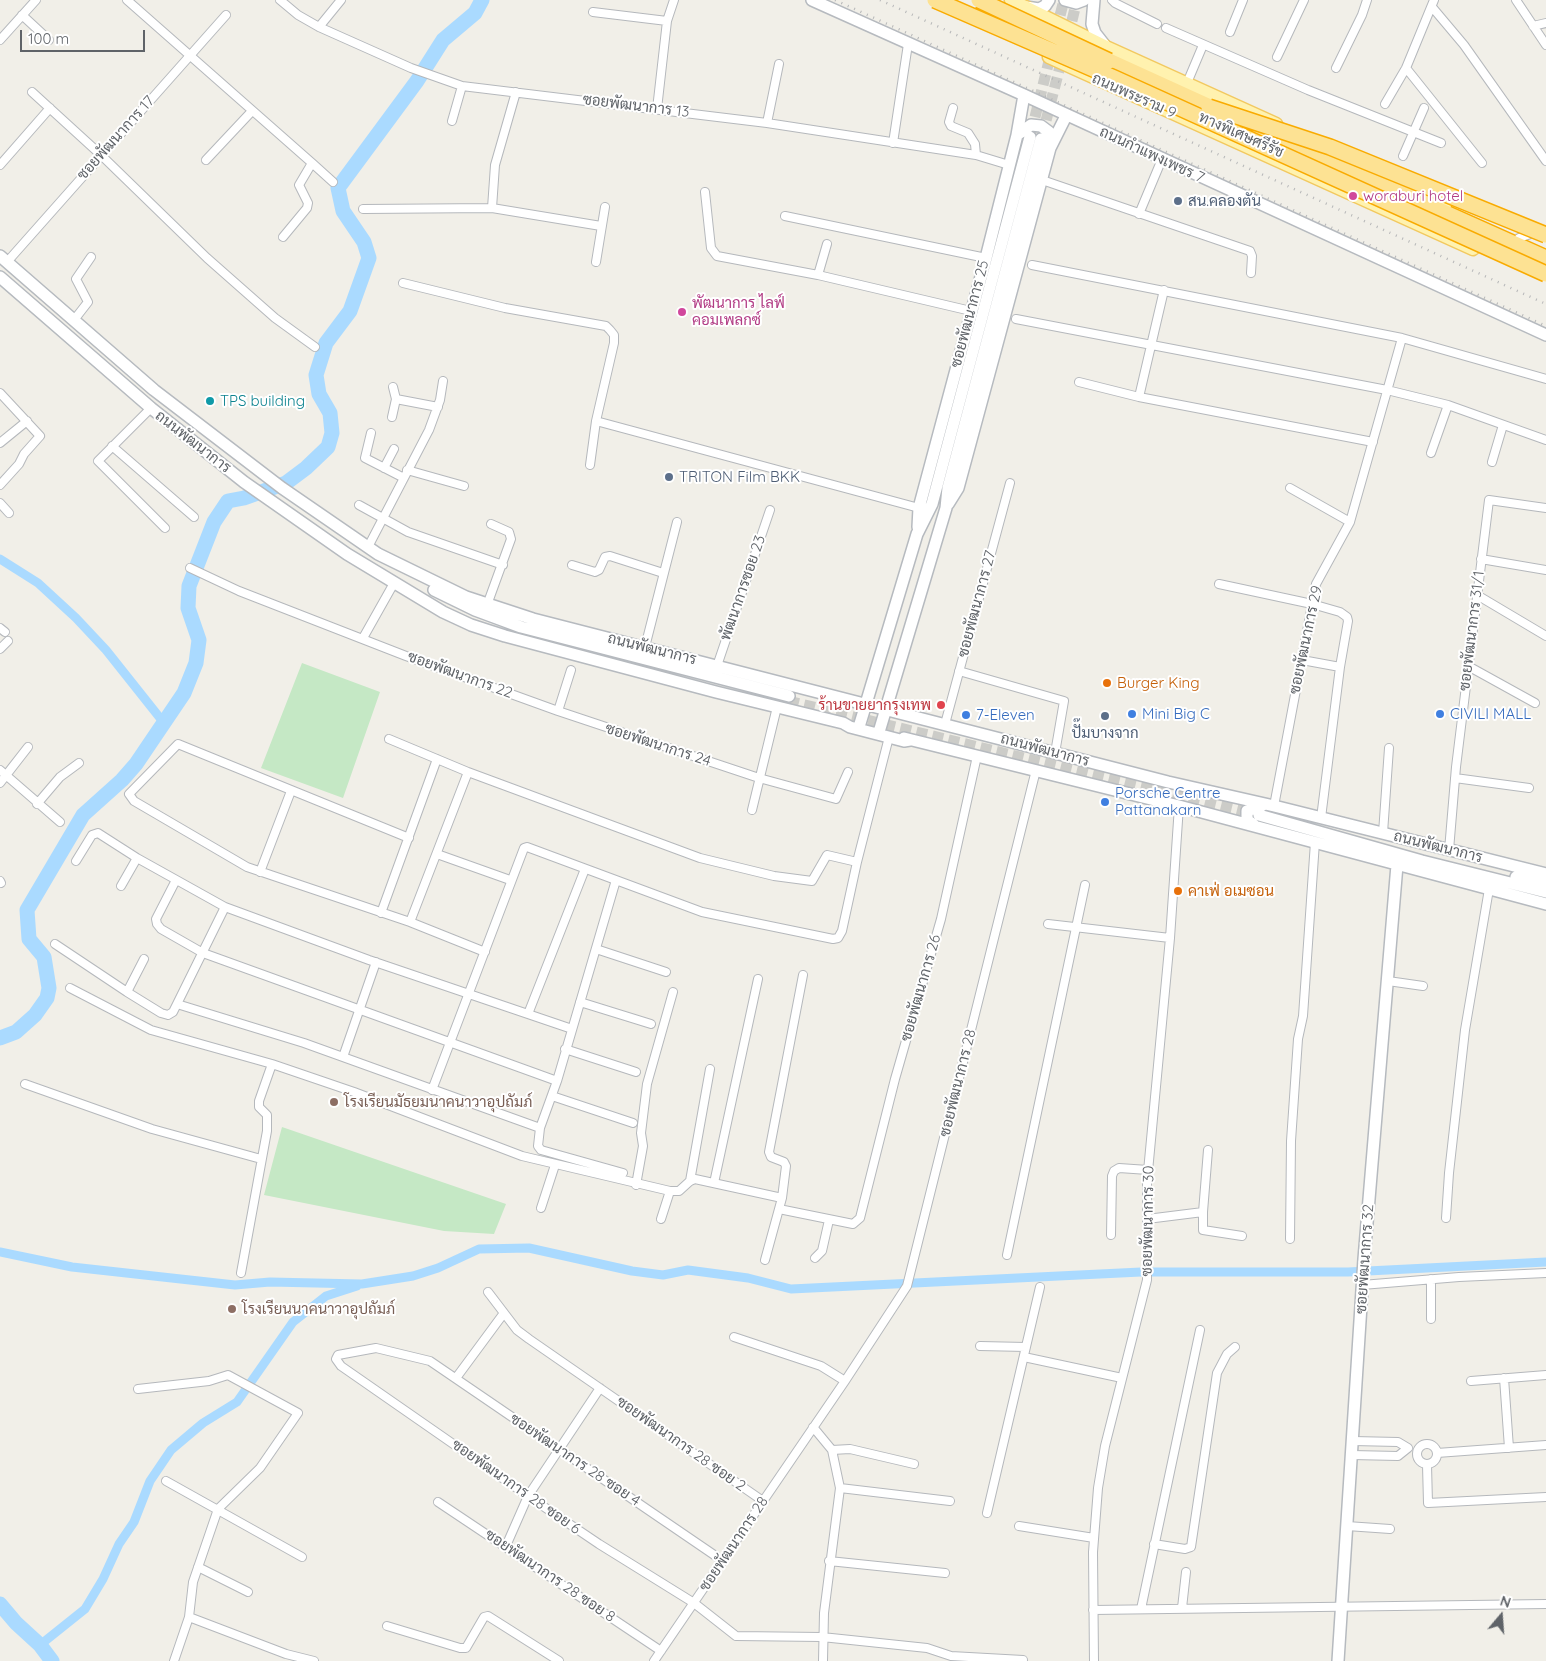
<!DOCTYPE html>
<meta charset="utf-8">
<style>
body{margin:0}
#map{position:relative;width:1546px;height:1661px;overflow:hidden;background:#f1efe8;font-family:Quicksand,sans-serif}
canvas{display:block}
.north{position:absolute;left:1476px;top:1591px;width:50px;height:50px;-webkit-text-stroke:4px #fff;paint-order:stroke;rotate:18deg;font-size:14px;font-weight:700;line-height:20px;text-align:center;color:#5f6368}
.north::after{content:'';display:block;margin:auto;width:18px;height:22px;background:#5f6368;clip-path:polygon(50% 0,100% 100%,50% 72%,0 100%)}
.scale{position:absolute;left:20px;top:30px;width:125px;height:22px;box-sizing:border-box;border:2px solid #5f6368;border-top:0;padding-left:6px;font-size:15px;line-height:18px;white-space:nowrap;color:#5f6368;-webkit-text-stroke:4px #fff;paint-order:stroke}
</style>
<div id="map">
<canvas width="1546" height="1661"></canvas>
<div class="north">N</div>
<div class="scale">100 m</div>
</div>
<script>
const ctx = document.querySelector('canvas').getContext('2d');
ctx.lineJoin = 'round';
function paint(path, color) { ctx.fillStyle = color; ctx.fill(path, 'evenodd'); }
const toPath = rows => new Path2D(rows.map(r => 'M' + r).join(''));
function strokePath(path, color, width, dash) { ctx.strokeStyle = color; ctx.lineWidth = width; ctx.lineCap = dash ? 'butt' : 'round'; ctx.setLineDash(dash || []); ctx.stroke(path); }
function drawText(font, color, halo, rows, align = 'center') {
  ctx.font = font + ' Quicksand,Sarabun,sans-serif'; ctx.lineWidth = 4; ctx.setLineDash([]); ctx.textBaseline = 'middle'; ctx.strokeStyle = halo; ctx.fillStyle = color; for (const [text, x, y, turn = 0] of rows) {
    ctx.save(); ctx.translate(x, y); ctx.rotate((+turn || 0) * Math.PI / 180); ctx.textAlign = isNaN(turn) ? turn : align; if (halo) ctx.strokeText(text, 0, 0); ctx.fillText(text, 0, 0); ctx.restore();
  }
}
paint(toPath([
 [302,663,380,692,343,798,261,768],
 [282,1127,506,1204,494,1234,444,1231,264,1195]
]), '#c5e8c5');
strokePath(toPath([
 [0,559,38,583,76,618,106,650,164,723],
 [0,1252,72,1267,235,1285,270,1282,362,1284,413,1276,438,1268,479,1249,529,1248,632,1271,663,1275,688,1270,748,1278,791,1289,1141,1272,1348,1272,1546,1262],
 [40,1645,85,1609,103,1579,119,1544,134,1522,150,1481,171,1450,203,1423,237,1402,293,1322,326,1296,357,1286]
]), '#aadaff', 9);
strokePath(toPath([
 [0,1038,16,1032,35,1015,47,998,49,988,44,957,29,939,27,910,83,815,122,780,136,764,184,693,196,663,199,640,188,608,189,586,214,522,228,501,244,498,286,483,306,468,328,447,332,433,330,413,319,394,316,375,326,343,350,311,369,258,364,242,343,211,338,188,417,81,443,40,475,13,482,0],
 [0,1604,16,1623,40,1645,52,1661]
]), '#aadaff', 15);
strokePath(toPath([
 [1056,31,1064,0],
 [1068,37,1077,0],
 [1031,133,1052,49],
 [1042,136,1063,55],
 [788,701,1255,814]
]), '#ccccc8', 11, [11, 5.5]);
const street = toPath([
 [127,0,312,163,299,185,308,203,307,208,283,237],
 [280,0,298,15,319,27,411,68,462,86,767,123,976,155,1009,165],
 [1112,0,1115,3,1157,24],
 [1516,0,1546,45],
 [1432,7,1464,45,1546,161],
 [593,12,667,21,657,109],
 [22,15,49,40],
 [667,21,674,0],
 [1533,26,1546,23],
 [319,27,341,0],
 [1166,28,1308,90,1441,143],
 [1230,32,1243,0],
 [0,40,36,0],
 [1277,57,1304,0],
 [1336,68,1362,15,1367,0],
 [1406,68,1482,163],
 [1187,83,1203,45],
 [32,92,101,155,207,258,275,318,315,347],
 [1385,104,1406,68,1434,0],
 [953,108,949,122,951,126,968,133,975,144,976,155],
 [452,121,462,86],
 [767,123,779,64],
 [893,143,908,44],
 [1403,156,1424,108],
 [206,160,252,111],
 [312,163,333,182],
 [0,165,50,108],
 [1042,180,1250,251,1252,256,1251,273],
 [705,192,711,248,717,256,818,275,971,311],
 [492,208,495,165,516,92],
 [363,209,492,208,601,226],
 [1139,214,1162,159],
 [785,216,986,258],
 [1519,238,1536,232],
 [7,262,226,15],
 [596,262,605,207],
 [1032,265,1402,338,1546,379],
 [818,275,827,244],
 [403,283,505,308,606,326,610,330,614,335,614,343,596,421,590,465],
 [1016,319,1387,390,1448,405,1546,440],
 [74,320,88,302,76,279,91,257],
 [1079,382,1139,397,1373,442],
 [0,393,40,436,24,454,19,464,0,485],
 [1139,397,1164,290],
 [396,399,438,407],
 [151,408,98,461,165,528],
 [392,417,396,399,393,387],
 [596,421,919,508],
 [371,433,365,458,404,478],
 [0,443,27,421],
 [112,446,194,517],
 [1431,453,1448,405],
 [1492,462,1503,425],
 [384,468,394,449],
 [407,470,464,486],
 [1290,488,1350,522],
 [0,503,9,513],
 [359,505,408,532,503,565],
 [368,547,429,430,440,400,443,381],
 [1481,559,1546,570],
 [572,565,595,572,599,570,605,557,610,556,663,573],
 [190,568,239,591,406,656,558,711,759,778,836,799,848,772],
 [1219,584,1312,604,1340,612,1347,617,1348,621,1340,667,1321,818],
 [1477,595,1546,636],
 [487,605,511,539,509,532,491,524],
 [0,628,5,632],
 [363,638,394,583],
 [645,647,677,522],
 [0,649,8,641],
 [1302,660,1340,667],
 [717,666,770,510],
 [1468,666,1535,703],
 [959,671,1064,701,1055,753],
 [558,711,571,670],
 [945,724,1010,483],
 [389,739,468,772,700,858,774,876,812,881,827,855,857,862,889,737],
 [0,770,60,822],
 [1455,778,1529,788],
 [0,783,28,747],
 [37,804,60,777,79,763],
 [1274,806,1316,584,1350,522,1402,338],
 [752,810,777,707],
 [1383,833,1389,748],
 [409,838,178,744,129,794,134,801,247,867,410,922,485,952],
 [1449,850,1456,767,1489,500,1546,508],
 [437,854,510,880],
 [76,861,92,835,98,833,137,858,225,907,369,960,572,1029],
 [260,872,291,791],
 [176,880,156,919,157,924,161,929,203,953,557,1081],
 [616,880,557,1081,540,1128,538,1146,541,1150,623,1173],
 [0,881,1,883],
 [121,886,137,858],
 [381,913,437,759],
 [410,922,468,772],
 [1048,924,1170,938],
 [55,944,127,992,161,1013,168,1015,173,1012,177,1004,225,907],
 [596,949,666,972],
 [1388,981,1423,986],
 [70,988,151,1030,272,1064,354,1092,522,1156,670,1191,679,1191,690,1181,695,1179,782,1198],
 [127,992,144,959],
 [580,1002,651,1024],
 [177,1004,304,1043,540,1128],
 [528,1014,585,869],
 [565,1049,636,1072],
 [343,1057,376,962],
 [25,1084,152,1129,261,1159],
 [432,1090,524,848,527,847,702,912,833,939,838,938,842,931,857,862],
 [552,1096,633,1123],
 [690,1181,710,1069],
 [714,1183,758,979],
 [636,1185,643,1146,641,1133,647,1084,673,992],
 [541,1208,555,1165],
 [779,1209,853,1224,860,1218,895,1079,941,919,977,756],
 [1203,1212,1208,1150],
 [1446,1218,1449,1173,1465,1030,1489,889],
 [661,1219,670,1191],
 [1147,1219,1203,1212,1203,1230,1242,1236],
 [1111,1235,1112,1176,1114,1171,1119,1168,1148,1170],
 [1290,1239,1291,1141,1298,1039,1303,1016,1315,842],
 [1007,1255,1085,885],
 [815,1258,822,1251,829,1220],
 [765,1260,782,1198,786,1166,784,1162,771,1157,769,1152,803,975],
 [241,1273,267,1131,267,1115,259,1107,259,1101,272,1064],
 [1431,1279,1431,1319],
 [1362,1285,1459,1277,1546,1273],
 [488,1292,517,1330,529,1339,763,1501],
 [734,1337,821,1366,845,1381],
 [980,1346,1026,1347],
 [1024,1357,1122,1378],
 [456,1378,504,1313],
 [1504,1378,1509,1448],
 [1471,1381,1546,1375],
 [138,1389,209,1381,228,1375,298,1413,260,1468,218,1509,193,1582,189,1617,174,1661],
 [813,1427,832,1450,840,1488,824,1613,823,1661],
 '1417 1454a10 10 0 1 1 20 0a10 10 0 1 1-20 0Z',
 [832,1450,850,1449,914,1464],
 [1437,1453,1546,1445],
 [1352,1455,1398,1456,1408,1448,1398,1442,1353,1441],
 [1427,1465,1428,1503,1546,1497],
 [166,1481,302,1557],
 [840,1488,950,1501],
 [438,1502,661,1651],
 [987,1513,1040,1287],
 [1019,1526,1094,1538],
 [1347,1526,1390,1529],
 [1154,1544,1185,1549,1191,1547,1217,1373,1227,1354,1235,1347],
 [506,1546,528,1496,600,1388],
 [723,1561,430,1361,376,1348,338,1355,336,1359,341,1366,528,1496,599,1544,694,1603,736,1636,822,1637,927,1648,951,1656,1023,1660],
 [829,1561,945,1573],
 [198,1567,248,1592],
 [1182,1608,1186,1572],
 [1141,1609,1200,1330],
 [1093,1610,1546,1604],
 [189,1617,286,1654,314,1661],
 [387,1626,460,1648,466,1648,484,1617,488,1616,559,1661],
 [654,1661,845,1381,907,1286,1036,770],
 [1094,1661,1093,1552,1098,1488,1105,1446,1147,1280,1147,1182,1170,938,1179,806]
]);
const secondary = toPath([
 [812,0,1024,95,1546,335],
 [1065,0,1076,3,1084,0],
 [1094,0,1092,24,1095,33,1106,47],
 [1026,7,1039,9,1045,6,1049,0],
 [1017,135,1031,125,1041,126,1049,132,1051,138,1050,147],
 [0,256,154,390,282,488,378,554,466,597,533,619,1168,782,1274,806,1546,874],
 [0,277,151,408,244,482,347,554,443,612,471,625,505,636,716,692,843,723,850,727,904,741,910,740],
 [948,504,958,488,1050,148,1066,116],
 [918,527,919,508,986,258,1017,135,1024,95],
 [434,590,475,610,521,627,789,696],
 [859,727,917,534,932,504,1030,137],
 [879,732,946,508,948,488,1041,139],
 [904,738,1179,806,1546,904],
 [1259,815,1422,861,1546,892],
 [1254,825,1247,820,1247,811,1263,805],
 [1516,877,1546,884],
 [1338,1661,1364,1259,1397,865]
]);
const primary = toPath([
 [1011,0,1106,47,1276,124],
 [1049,57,1473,249],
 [1382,175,1445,205]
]);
const highway = toPath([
 [1109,61,1221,112],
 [1260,130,1546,258]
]);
strokePath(street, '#b5b8bc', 10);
strokePath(secondary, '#b6babf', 14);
strokePath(primary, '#f2c960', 15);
strokePath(highway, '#f9ab00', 18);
strokePath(street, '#fff', 8);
strokePath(secondary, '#fff', 11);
strokePath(primary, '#fff2af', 12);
strokePath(highway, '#fde293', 15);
strokePath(toPath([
 [835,0,1546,326],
 [880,0,1546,304]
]), '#b6b7b8', 2.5, [1, 6]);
const highwayBridge = toPath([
 [935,0,1114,78,1546,274],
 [979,0,1109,61],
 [1209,107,1330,147,1546,235]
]);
strokePath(highwayBridge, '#f9ab00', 18, []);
strokePath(highwayBridge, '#fde293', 15);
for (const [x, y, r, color] of [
 [1353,196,5,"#d1479c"],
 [1178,201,5,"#5c6f8a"],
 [682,312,5,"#d1479c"],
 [210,401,5,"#0f9aa8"],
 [669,477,5,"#5c6f8a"],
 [1107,683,5,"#e8710a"],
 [941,705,5,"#e0444e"],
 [1132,714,5,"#3f7fe0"],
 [1440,714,5,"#3f7fe0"],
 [966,715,5,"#3f7fe0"],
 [1105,716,5,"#5c6f8a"],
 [1105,802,5,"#3f7fe0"],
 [1178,891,5,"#e8710a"],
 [334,1102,5,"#8d6e63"],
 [232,1309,5,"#8d6e63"]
]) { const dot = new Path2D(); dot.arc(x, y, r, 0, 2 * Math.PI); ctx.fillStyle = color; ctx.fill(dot); strokePath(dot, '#fff', 2); }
drawText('15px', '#5f6368', '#fff', [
 ["ถนนพระราม 9",1134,96,24],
 ["ซอยพัฒนาการ 13",636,106,7],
 ["ทางพิเศษศรีรัช",1241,135,24],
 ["ซอยพัฒนาการ 17",116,138,-48],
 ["ถนนกำแพงเพชร 7",1152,155,25],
 ["ซอยพัฒนาการ 25",970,314,-75],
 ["ถนนพัฒนาการ",193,442,38],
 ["พัฒนาการซอย 23",743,588,-71],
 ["ซอยพัฒนาการ 27",977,604,-75],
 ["ซอยพัฒนาการ 31/1",1472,631,-83],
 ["ซอยพัฒนาการ 29",1306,640,-78],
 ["ถนนพัฒนาการ",652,649,14],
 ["ซอยพัฒนาการ 22",460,675,20],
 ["ซอยพัฒนาการ 24",658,745,18],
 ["ถนนพัฒนาการ",1045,750,15],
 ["ถนนพัฒนาการ",1438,847,14],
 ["ซอยพัฒนาการ 26",921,988,-74],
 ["ซอยพัฒนาการ 28",958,1083,-76],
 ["ซอยพัฒนาการ 30",1148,1221,-89],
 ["ซอยพัฒนาการ 32",1365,1259,-86],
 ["ซอยพัฒนาการ 28 ซอย 2",681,1444,35],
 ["ซอยพัฒนาการ 28 ซอย 4",575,1460,34],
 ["ซอยพัฒนาการ 28 ซอย 6",516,1487,35],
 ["ซอยพัฒนาการ 28",734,1544,-56],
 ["ซอยพัฒนาการ 28 ซอย 8",550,1576,34]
]);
drawText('15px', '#b23c85', '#fff', [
 ["woraburi hotel",1363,196],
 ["พัฒนาการ ไลฟ์",692,303],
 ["คอมเพลกซ์",692,320]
], 'left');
drawText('15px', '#4e5e75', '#fff', [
 ["สน.คลองตัน",1188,201],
 ["TRITON Film BKK",679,477],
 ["ปั๊มบางจาก",1105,733,"center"]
], 'left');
drawText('15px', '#0d838f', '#fff', [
 ["TPS building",220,401]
], 'left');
drawText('15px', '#c56008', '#fff', [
 ["Burger King",1117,683],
 ["คาเฟ่ อเมซอน",1188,891]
], 'left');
drawText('15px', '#be3a42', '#fff', [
 ["ร้านขายยากรุงเทพ",931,705]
], 'right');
drawText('15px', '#366cbe', '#fff', [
 ["Mini Big C",1142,714],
 ["CIVILI MALL",1450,714],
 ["7-Eleven",976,715],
 ["Porsche Centre",1115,793],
 ["Pattanakarn",1115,810]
], 'left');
drawText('15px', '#785e54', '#fff', [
 ["โรงเรียนมัธยมนาคนาวาอุปถัมภ์",344,1102],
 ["โรงเรียนนาคนาวาอุปถัมภ์",242,1309]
], 'left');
</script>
